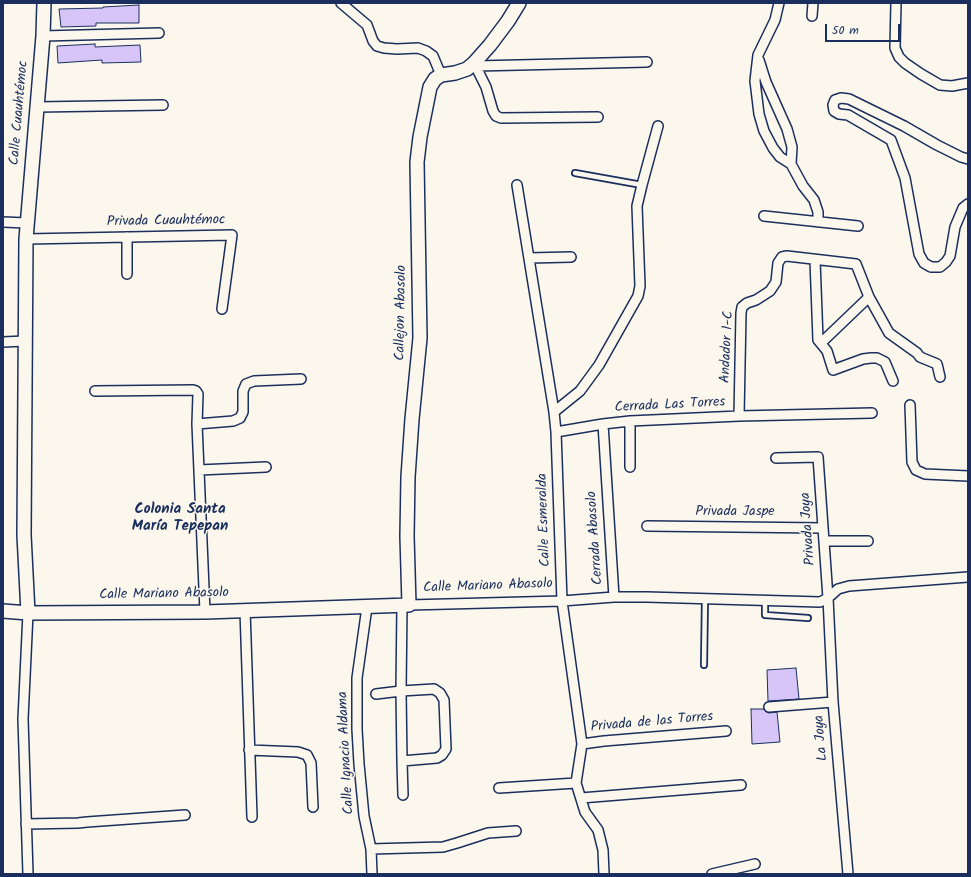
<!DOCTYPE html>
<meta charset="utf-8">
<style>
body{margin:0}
#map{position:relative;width:971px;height:877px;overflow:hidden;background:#fbf7ec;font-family:Kalam,sans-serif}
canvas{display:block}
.frame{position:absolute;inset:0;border:4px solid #1b2f5e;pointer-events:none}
.scale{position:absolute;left:825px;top:24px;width:75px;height:18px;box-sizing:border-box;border:2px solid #1b2f5e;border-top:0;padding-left:5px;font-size:12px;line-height:14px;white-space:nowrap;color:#1b2f5e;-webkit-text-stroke:3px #fbf7ec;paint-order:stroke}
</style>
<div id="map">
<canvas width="971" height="877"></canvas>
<div class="frame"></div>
<div class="scale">50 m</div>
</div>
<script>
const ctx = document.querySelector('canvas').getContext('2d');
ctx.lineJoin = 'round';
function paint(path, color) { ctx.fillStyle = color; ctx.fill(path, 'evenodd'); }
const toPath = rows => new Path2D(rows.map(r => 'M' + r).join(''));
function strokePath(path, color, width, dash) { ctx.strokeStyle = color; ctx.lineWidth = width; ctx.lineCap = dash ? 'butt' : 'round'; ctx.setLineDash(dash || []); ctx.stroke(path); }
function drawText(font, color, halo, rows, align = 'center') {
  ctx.font = font + ' Kalam,sans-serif'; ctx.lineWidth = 3; ctx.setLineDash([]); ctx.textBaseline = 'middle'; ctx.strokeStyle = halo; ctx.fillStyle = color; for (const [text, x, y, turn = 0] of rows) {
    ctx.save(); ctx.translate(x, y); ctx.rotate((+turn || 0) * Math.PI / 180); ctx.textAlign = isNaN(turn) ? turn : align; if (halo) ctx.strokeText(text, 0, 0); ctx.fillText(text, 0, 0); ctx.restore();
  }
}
const building = toPath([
 [139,5,139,23,96,23,96,26,61,27,59,9,103,8,103,7,139,5],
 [95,44,95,47,140,45,141,62,102,63,102,60,58,63,57,46,95,44],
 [796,668,799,699,768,701,767,670,796,668],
 [751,709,764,709,766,712,769,713,777,712,780,742,752,744,751,709]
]);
paint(building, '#d7c5f7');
strokePath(building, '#1b2f5e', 1);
const lane = toPath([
 [575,173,642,185],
 [765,600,765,615,808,618],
 [704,665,705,598]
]);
const street = toPath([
 [341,3,367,25,373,41,377,46,384,48,397,49,418,48,426,51,433,56,441,75],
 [779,3,775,20,758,55,755,81,759,114,764,131,773,148,780,157,791,164,803,186,814,200,818,212,818,222],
 [896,3,895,48,899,57,905,63,921,74,940,85,952,86,968,83],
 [812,16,813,3],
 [43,36,159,33],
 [759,60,766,82,787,129,792,147,791,164],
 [474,63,486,87,493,111,496,116,501,118,598,117],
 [476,66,647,62],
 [37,107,163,105],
 [968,159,961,157,937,145,904,126,849,99,841,98,835,100,833,105,834,111,839,114,848,115,891,140,905,178,919,254,924,263,931,267,940,267,946,262,950,256,955,227,963,208,968,204],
 [517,185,554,412,556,432,562,601,582,744,576,783,585,812,598,830,603,850,604,874],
 [764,216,858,226],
 [3,222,27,223],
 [127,237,127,274],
 [26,239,232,235,222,309],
 [529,258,571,257],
 [815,260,818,340,827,351,833,370,863,359,871,358,877,358,885,362,893,381],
 [3,342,25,341],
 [821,343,869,297],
 [95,391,193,390,196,391,198,394,197,424],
 [910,405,912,462,916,470,925,474,968,476],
 [554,412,580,391,599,365,638,296,640,286,637,206,642,185,658,126],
 [739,416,741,313,742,307,747,303,756,300,770,291,776,282,778,263,782,257,787,256,856,264,869,297,889,333,917,353,920,357,937,364,940,377],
 [630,421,630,467],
 [603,424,614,597],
 [556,432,603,424,630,421,739,416,872,413],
 [776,458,818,457,828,598,833,702,848,874],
 [199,470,266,467],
 [647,526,823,528],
 [824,541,868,541],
 [402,605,401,691,402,761,403,795],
 [409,605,562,601,614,597,647,597,820,602,828,598,838,589,849,586,968,577],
 [367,607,357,678,357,729,359,764,364,816,371,849,372,874],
 [245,610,252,817],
 [205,612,197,424,233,421,240,418,243,412,243,391,246,384,254,381,301,379],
 [28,613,23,719,28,874],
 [376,694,401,691,434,689,440,693,444,700,446,749,442,755,437,758,402,761],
 [769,707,833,702],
 [582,744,604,741,726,731],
 [249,750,298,752,307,755,311,763,313,807],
 [499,788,576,783],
 [581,798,741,785],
 [26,824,78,823,87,822,185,815],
 [371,849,443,847,457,843,488,833,516,831],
 [712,874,755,864]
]);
const secondary = toPath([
 [3,611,28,613,205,612,409,605,407,536,408,477,412,419,420,338,417,162,420,137,430,87,435,79,441,75,455,73,467,69,474,63,490,45,508,21,519,3],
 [28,613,24,535,26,239,43,36,44,3]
]);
strokePath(lane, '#1b2f5e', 8);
strokePath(street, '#1b2f5e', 12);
strokePath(secondary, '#1b2f5e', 16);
strokePath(lane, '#fbf7ec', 4.5);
strokePath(street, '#fbf7ec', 9);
strokePath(secondary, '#fbf7ec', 13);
drawText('14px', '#1b2f5e', '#fbf7ec', [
 ["Calle Cuauhtémoc",20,113,-85],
 ["Privada Cuauhtémoc",166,222,-1],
 ["Callejon Abasolo",402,313,-89],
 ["Andador 1-C",728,347,-87],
 ["Cerrada Las Torres",670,406,-3],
 ["Privada Jaspe",735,513],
 ["Calle Esmeralda",545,520,-92],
 ["Privada Joya",809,529,-94],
 ["Cerrada Abasolo",596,538,-94],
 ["Calle Mariano Abasolo",488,587,-2],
 ["Calle Mariano Abasolo",164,595,-1],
 ["Privada de las Torres",652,723,-5],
 ["La Joya",822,738,-95],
 ["Calle Ignacio Aldama",347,753,-93]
]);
drawText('bold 15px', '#1b2f5e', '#fbf7ec', [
 ["Colonia Santa",180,510],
 ["María Tepepan",180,527]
]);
</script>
